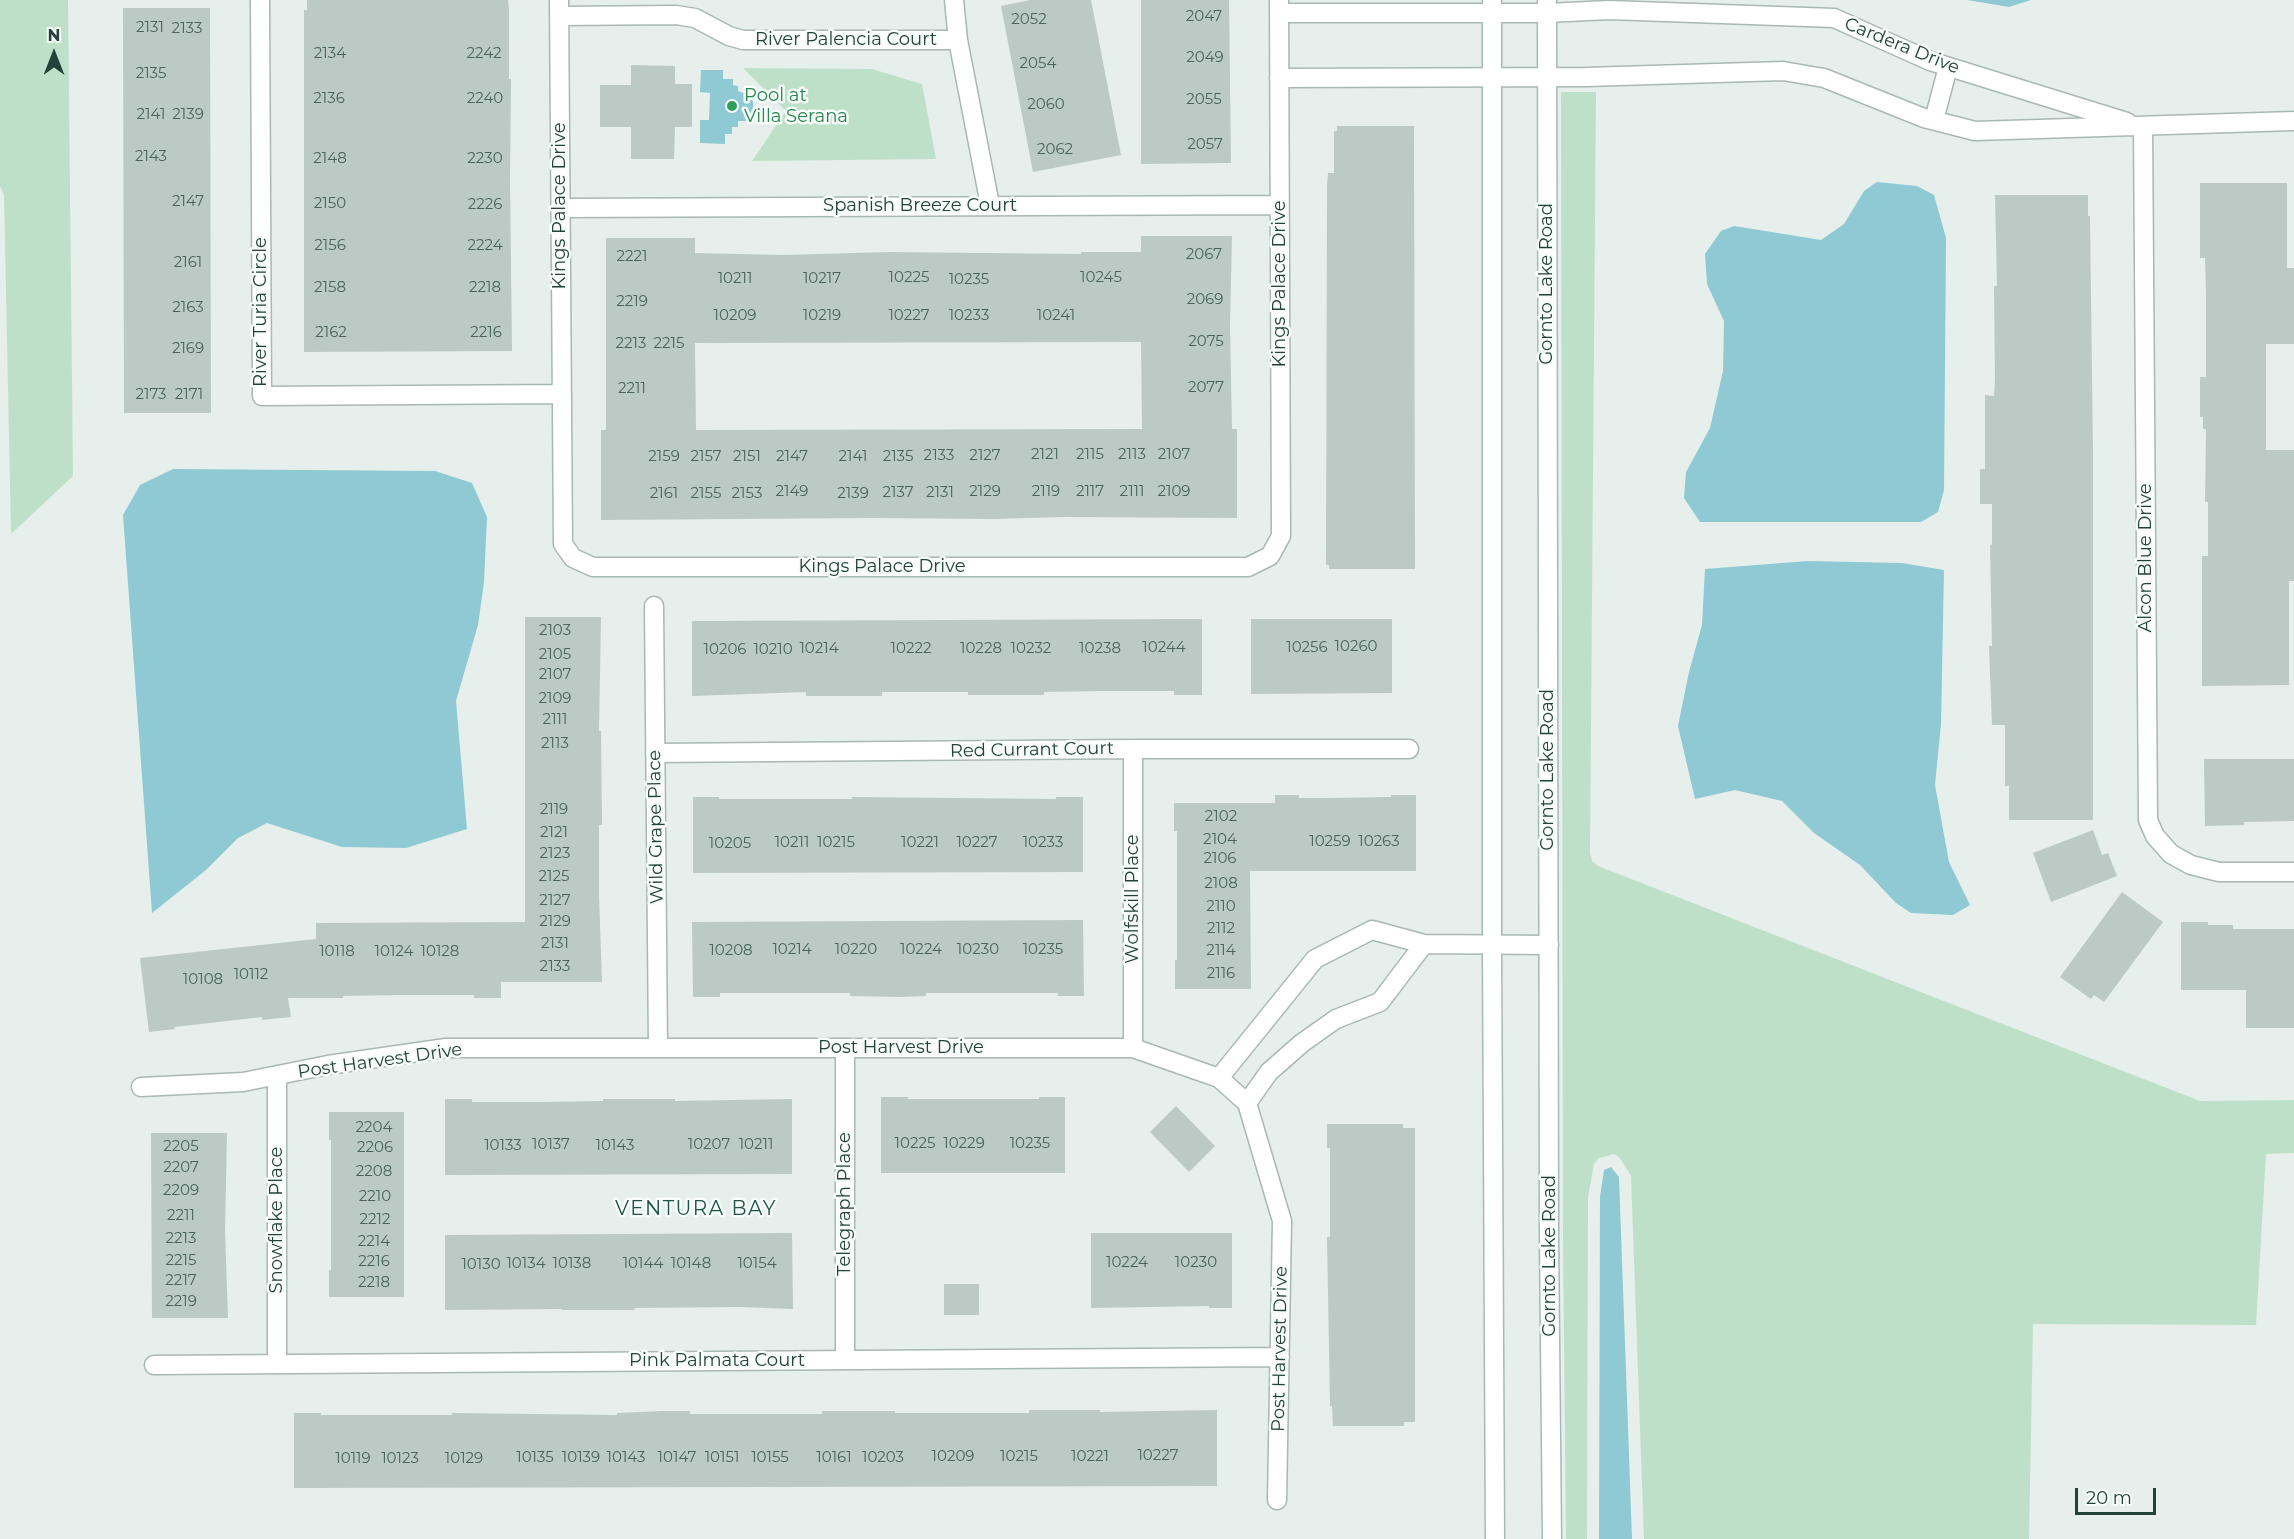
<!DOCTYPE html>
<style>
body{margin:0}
#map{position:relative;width:2294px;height:1539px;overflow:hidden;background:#e6efeb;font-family:Montserrat,sans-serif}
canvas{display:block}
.north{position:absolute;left:24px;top:24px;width:60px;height:60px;-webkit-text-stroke:4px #f7fbf9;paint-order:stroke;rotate:0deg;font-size:16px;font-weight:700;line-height:24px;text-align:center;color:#24423a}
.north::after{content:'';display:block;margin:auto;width:21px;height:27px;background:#24423a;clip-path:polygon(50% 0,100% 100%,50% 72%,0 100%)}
.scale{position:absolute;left:2075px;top:1488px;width:81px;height:27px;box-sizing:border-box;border:3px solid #24423a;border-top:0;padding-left:8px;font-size:18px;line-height:21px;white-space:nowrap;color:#24423a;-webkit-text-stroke:4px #f7fbf9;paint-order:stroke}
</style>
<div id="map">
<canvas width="2294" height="1539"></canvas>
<div class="north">N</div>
<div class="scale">20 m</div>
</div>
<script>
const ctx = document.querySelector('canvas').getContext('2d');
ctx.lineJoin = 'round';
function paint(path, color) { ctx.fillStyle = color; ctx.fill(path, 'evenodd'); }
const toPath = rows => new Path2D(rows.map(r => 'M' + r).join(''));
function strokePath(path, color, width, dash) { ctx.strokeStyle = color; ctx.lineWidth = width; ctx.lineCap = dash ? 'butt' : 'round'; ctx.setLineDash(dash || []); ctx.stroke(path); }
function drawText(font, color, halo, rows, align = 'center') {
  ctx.font = font + ' Montserrat,sans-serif'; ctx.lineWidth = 5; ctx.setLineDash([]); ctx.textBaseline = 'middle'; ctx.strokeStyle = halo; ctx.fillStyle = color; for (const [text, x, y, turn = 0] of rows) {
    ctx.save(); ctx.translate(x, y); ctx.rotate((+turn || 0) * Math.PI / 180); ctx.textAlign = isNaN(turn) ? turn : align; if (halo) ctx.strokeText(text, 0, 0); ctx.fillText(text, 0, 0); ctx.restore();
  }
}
paint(toPath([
 [0,0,68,0,73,476,11,534,4,195,0,186],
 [743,68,872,69,922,84,936,159,752,161,786,111],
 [1561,92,1596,92,1590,853,1592,861,1598,866,2200,1101,2294,1100,2294,1153,2266,1154,2256,1325,2033,1324,2029,1539,1644,1539,1631,1176,1620,1158,1614,1154,1599,1158,1594,1164,1588,1197,1587,1539,1566,1539,1563,1237]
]), '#bfe0c8');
paint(toPath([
 [1967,0,2031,0,2009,7],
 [701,70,723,70,723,79,733,79,733,85,738,86,738,91,746,94,753,101,753,110,749,118,746,121,738,121,738,127,732,127,732,134,725,134,725,144,700,143,700,120,709,120,710,93,700,92],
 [1877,182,1917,186,1934,195,1946,238,1944,490,1938,512,1921,522,1700,522,1684,498,1686,472,1710,428,1723,371,1724,321,1707,284,1705,254,1721,231,1734,226,1821,240,1844,224,1864,191],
 [173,469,435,471,472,483,487,517,484,582,478,625,456,701,467,829,406,848,342,847,267,823,238,838,206,870,152,913,123,515,140,485],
 [1808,561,1902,563,1944,570,1941,724,1935,785,1949,862,1970,905,1953,915,1911,913,1896,903,1860,865,1814,833,1782,801,1735,790,1695,799,1678,726,1689,672,1702,625,1705,569],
 [1611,1167,1619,1177,1632,1539,1599,1539,1600,1197,1604,1170]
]), '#8ec9d4');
paint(toPath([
 [307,0,508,0,509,9,509,79,511,79,510,179,512,351,304,352,304,10,307,10],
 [1030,0,1091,0,1121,155,1033,172,1001,6],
 [1141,0,1229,0,1231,163,1141,164],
 [123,8,210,8,211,413,124,413],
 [631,65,675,66,675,84,692,84,692,127,675,127,674,159,631,159,631,127,600,127,600,85,631,85],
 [1337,126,1414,126,1415,569,1329,569,1329,565,1326,565,1327,186,1328,173,1334,173,1334,131,1337,131],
 [2200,183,2287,183,2287,268,2294,268,2294,344,2266,344,2266,450,2294,450,2294,581,2289,581,2289,685,2202,686,2202,556,2208,556,2208,502,2205,502,2206,429,2203,429,2203,417,2200,417,2200,377,2206,377,2206,296,2205,258,2200,258],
 [1995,195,2088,195,2088,216,2090,216,2093,452,2093,820,2009,820,2009,786,2005,786,2005,725,1992,725,1989,646,1992,646,1990,546,1992,544,1992,504,1980,504,1980,469,1985,469,1985,395,1994,396,1995,379,1994,286,1997,286],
 [1141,236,1232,236,1230,325,1232,429,1237,429,1237,518,1065,517,994,519,872,518,601,520,601,430,606,430,606,238,695,238,695,253,783,255,889,252,1081,254,1081,252,1141,252],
 [1141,342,1142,429,696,430,695,343],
 [525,617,601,617,599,731,601,731,602,825,599,825,599,895,602,982,501,982,501,998,474,998,474,995,403,995,343,996,343,998,288,998,291,1017,262,1020,262,1017,192,1025,174,1027,175,1029,149,1032,140,958,316,939,316,923,525,922],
 [1202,619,1202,695,1174,695,1174,691,1104,691,1044,692,1044,695,968,695,968,692,882,692,882,696,806,696,806,692,692,696,692,621],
 [1251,619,1392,619,1392,693,1251,694],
 [2204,759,2294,759,2294,821,2244,822,2244,825,2205,826],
 [1275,795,1299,795,1299,798,1328,798,1391,797,1391,795,1416,795,1416,871,1250,871,1251,989,1175,989,1175,960,1177,960,1177,831,1174,831,1174,803,1275,803],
 [693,797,719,797,719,799,852,799,852,797,1056,799,1056,797,1083,797,1083,872,693,873],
 [2093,830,2102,855,2108,853,2117,876,2051,902,2033,853],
 [2122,892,2163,922,2104,1002,2094,995,2091,999,2060,977],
 [1083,920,1084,996,1058,996,1058,993,926,993,926,996,900,997,850,996,850,993,720,993,720,997,693,997,692,922],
 [2181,922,2208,922,2208,925,2233,925,2233,929,2294,929,2294,1028,2246,1028,2246,990,2181,990],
 [881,1097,908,1097,908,1099,1039,1099,1039,1097,1065,1097,1065,1173,881,1173],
 [445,1099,472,1099,472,1102,542,1102,603,1101,603,1099,675,1099,675,1101,792,1099,792,1174,445,1175],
 [1176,1106,1215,1146,1189,1172,1150,1132],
 [329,1112,404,1112,404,1297,329,1297,329,1270,331,1270,331,1140,329,1140],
 [1327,1124,1403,1124,1403,1128,1415,1128,1415,1422,1404,1422,1404,1426,1333,1426,1332,1406,1330,1406,1327,1237,1330,1237,1330,1148,1327,1148],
 [151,1133,227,1133,225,1231,228,1318,152,1318],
 [792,1233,793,1309,740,1307,634,1308,635,1310,562,1310,562,1309,445,1310,445,1235],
 [1091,1233,1232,1233,1232,1308,1209,1308,1209,1306,1091,1308],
 [944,1284,979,1284,979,1315,944,1315],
 [1029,1410,1100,1410,1100,1412,1217,1410,1217,1486,294,1488,294,1413,321,1413,321,1415,452,1415,452,1413,617,1415,617,1413,663,1411,690,1411,690,1414,822,1414,822,1411,895,1411,895,1413,1029,1413]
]), '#bbcac4');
const street = toPath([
 [260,0,262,396,562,394],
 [559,0,563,544,573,558,593,567,1248,567,1270,556,1281,536,1279,0],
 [954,0,958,40,990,205],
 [1279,13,1547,13,1609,10,1834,18,1930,61,2127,122],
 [559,16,676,15,695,18,729,36,743,40,958,40],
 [1279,78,1586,77,1783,71,1824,78,1924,118,1975,131,2294,121],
 [1934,120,1948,67],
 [2143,127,2148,820,2155,836,2171,854,2191,865,2219,872,2294,872],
 [560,208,1279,205],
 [654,606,658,1048],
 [1133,749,1133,1048],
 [655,753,1133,749,1409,749],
 [845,1048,845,1360],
 [1219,1078,1315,959,1372,930,1424,944,1549,945],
 [141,1087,243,1082,328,1065,446,1048,1133,1048,1219,1078,1247,1103,1282,1221,1277,1500],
 [1247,1103,1269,1072,1302,1043,1336,1019,1380,1002,1424,944],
 [277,1364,277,1075],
 [154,1365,1280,1357]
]);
const secondary = toPath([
 [1492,0,1492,945,1495,1539],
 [1547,0,1549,1237,1552,1539]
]);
strokePath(street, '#a8b8b2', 21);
strokePath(secondary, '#a4bbb3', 21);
strokePath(street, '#fff', 18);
strokePath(secondary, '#fff', 18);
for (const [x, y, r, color] of [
 [732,106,6,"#2e9e5b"]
]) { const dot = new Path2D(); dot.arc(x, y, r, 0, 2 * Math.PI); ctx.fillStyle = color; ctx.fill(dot); strokePath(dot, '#f7fbf9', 2); }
drawText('15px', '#4a645c', null, [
 ["2047",1204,17],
 ["2052",1029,20],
 ["2131",150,28],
 ["2133",187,29],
 ["2134",330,54],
 ["2242",484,54],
 ["2049",1205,58],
 ["2054",1038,64],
 ["2135",151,74],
 ["2136",329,99],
 ["2240",485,99],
 ["2055",1204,100],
 ["2060",1046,105],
 ["2141",151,115],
 ["2139",188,115],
 ["2057",1205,145],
 ["2062",1055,150],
 ["2143",151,157],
 ["2148",330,159],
 ["2230",485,159],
 ["2147",188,202],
 ["2150",330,204],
 ["2226",485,205],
 ["2156",330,246],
 ["2224",485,246],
 ["2067",1204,255],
 ["2221",632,257],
 ["2161",188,263],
 ["10225",909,278],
 ["10245",1101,278],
 ["10211",735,279],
 ["10217",822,279],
 ["10235",969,280],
 ["2158",330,288],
 ["2218",485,288],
 ["2069",1205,300],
 ["2219",632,302],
 ["2163",188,308],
 ["10209",735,316],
 ["10219",822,316],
 ["10227",909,316],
 ["10233",969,316],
 ["10241",1056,316],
 ["2162",331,333],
 ["2216",486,333],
 ["2075",1206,342],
 ["2213",631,344],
 ["2215",669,344],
 ["2169",188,349],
 ["2077",1206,388],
 ["2211",632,389],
 ["2173",151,395],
 ["2171",189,395],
 ["2121",1045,455],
 ["2115",1090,455],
 ["2113",1132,455],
 ["2107",1174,455],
 ["2133",939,456],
 ["2127",985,456],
 ["2159",664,457],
 ["2157",706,457],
 ["2151",747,457],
 ["2147",792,457],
 ["2141",853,457],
 ["2135",898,457],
 ["2149",792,492],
 ["2129",985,492],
 ["2119",1046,492],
 ["2117",1090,492],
 ["2111",1132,492],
 ["2109",1174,492],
 ["2137",898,493],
 ["2131",940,493],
 ["2161",664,494],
 ["2155",706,494],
 ["2153",747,494],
 ["2139",853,494],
 ["2103",555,631],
 ["10260",1356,647],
 ["10244",1164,648],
 ["10256",1307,648],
 ["10214",819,649],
 ["10222",911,649],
 ["10228",981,649],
 ["10232",1031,649],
 ["10238",1100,649],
 ["10206",725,650],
 ["10210",773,650],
 ["2105",555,655],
 ["2107",555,675],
 ["2109",555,699],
 ["2111",555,720],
 ["2113",555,744],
 ["2119",554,810],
 ["2102",1221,817],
 ["2121",554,833],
 ["2104",1220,840],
 ["10259",1330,842],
 ["10263",1379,842],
 ["10211",792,843],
 ["10215",836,843],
 ["10221",920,843],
 ["10227",977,843],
 ["10233",1043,843],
 ["10205",730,844],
 ["2123",555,854],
 ["2106",1220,859],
 ["2125",554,877],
 ["2108",1221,884],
 ["2127",555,901],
 ["2110",1221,907],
 ["2129",555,922],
 ["2112",1221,929],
 ["2131",555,944],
 ["10214",792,950],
 ["10220",856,950],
 ["10224",921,950],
 ["10230",978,950],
 ["10235",1043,950],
 ["10208",731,951],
 ["2114",1221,951],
 ["10118",337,952],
 ["10124",394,952],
 ["10128",440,952],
 ["2133",555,967],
 ["2116",1221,974],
 ["10112",251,975],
 ["10108",203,980],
 ["2204",374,1128],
 ["10225",915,1144],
 ["10229",964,1144],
 ["10235",1030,1144],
 ["10137",551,1145],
 ["10207",709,1145],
 ["10211",756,1145],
 ["10133",503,1146],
 ["10143",615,1146],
 ["2205",181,1147],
 ["2206",375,1148],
 ["2207",181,1168],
 ["2208",374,1172],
 ["2209",181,1191],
 ["2210",375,1197],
 ["2211",181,1216],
 ["2212",375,1220],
 ["2213",181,1239],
 ["2214",374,1242],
 ["2215",181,1261],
 ["2216",374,1262],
 ["10224",1127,1263],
 ["10230",1196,1263],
 ["10134",526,1264],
 ["10138",572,1264],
 ["10144",643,1264],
 ["10148",691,1264],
 ["10154",757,1264],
 ["10130",481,1265],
 ["2217",181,1281],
 ["2218",374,1283],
 ["2219",181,1302],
 ["10227",1158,1456],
 ["10209",953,1457],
 ["10215",1019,1457],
 ["10221",1090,1457],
 ["10135",535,1458],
 ["10139",581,1458],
 ["10143",626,1458],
 ["10147",677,1458],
 ["10151",722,1458],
 ["10155",770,1458],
 ["10161",834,1458],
 ["10203",883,1458],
 ["10119",353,1459],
 ["10123",400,1459],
 ["10129",464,1459]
]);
drawText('18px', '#24423a', '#f7fbf9', [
 ["River Palencia Court",846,40],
 ["Cardera Drive",1902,46,22],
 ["Kings Palace Drive",560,206,-90],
 ["Spanish Breeze Court",920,206],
 ["Kings Palace Drive",1280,284,-90],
 ["Gornto Lake Road",1547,284,-90],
 ["River Turia Circle",261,312,-90],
 ["Alcon Blue Drive",2146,558,-90],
 ["Kings Palace Drive",882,567],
 ["Red Currant Court",1032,750,-1],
 ["Gornto Lake Road",1548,770,-90],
 ["Wild Grape Place",656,827,-91],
 ["Wolfskill Place",1133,899,-90],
 ["Post Harvest Drive",901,1048],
 ["Post Harvest Drive",380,1061,-8],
 ["Telegraph Place",845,1204,-90],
 ["Snowflake Place",277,1220,-90],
 ["Gornto Lake Road",1550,1256,-90],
 ["Post Harvest Drive",1280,1349,-89],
 ["Pink Palmata Court",717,1361]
]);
drawText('18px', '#27864d', '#f7fbf9', [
 ["Pool at",744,96],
 ["Villa Serana",744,117]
], 'left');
ctx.letterSpacing = '1.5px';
drawText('20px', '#1f5548', '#f7fbf9', [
 ["VENTURA BAY",696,1209]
]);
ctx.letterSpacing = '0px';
</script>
